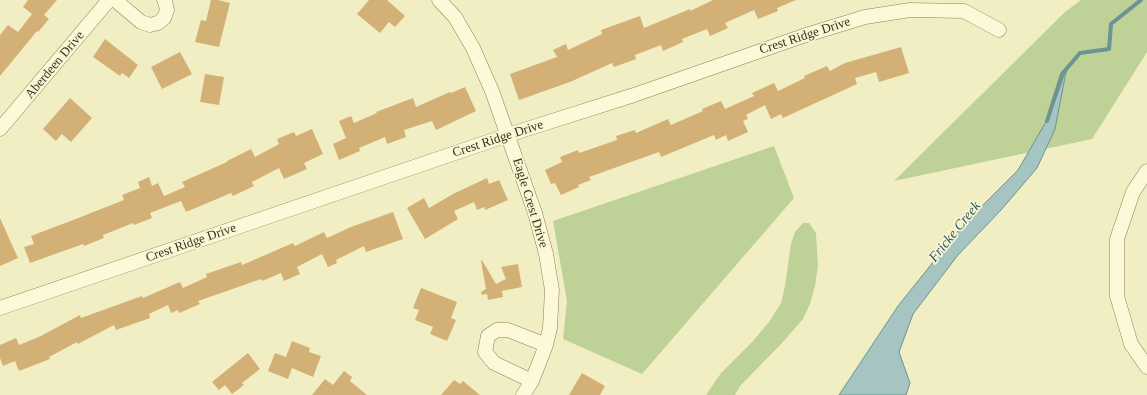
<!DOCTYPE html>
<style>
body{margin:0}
canvas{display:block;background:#f2eec3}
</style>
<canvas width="1147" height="395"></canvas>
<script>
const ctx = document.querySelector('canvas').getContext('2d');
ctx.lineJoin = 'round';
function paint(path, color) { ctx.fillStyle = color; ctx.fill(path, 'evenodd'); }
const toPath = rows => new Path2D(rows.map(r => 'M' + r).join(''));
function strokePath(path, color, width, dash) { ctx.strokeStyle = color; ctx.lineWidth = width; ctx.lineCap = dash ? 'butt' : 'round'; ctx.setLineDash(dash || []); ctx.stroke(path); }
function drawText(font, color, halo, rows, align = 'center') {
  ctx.font = font + ' Georgia,serif'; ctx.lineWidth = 3.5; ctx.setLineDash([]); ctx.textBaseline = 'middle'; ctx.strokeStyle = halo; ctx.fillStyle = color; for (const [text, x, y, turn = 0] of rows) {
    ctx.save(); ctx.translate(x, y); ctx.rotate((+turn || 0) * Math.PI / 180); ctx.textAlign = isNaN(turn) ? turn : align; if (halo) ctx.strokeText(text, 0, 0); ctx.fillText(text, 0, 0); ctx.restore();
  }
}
paint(toPath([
 [1081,0,1147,0,1147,52,1092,139,894,181,1065,12],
 [774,146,794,198,642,374,563,339,567,301,553,221],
 [803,223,809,223,816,233,818,266,815,286,810,304,803,319,782,343,740,386,735,395,706,395,721,373,753,341,769,322,781,303,785,286,791,244,795,232]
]), '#bed196');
const water = toPath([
 [1067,67,1055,129,1037,168,1001,210,958,255,913,314,899,352,910,383,906,395,839,395,898,306,962,226,1018,170,1050,115,1067,67]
]);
paint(water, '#a6c5c2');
strokePath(water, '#6b9492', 1);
strokePath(toPath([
 [1047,121,1062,74,1080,53,1109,49,1111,24,1141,0]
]), '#6b9492', 4);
paint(toPath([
 [28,0,57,0,44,15,49,19,38,32,37,31,0,76,0,35,8,25,18,32,32,14,23,7],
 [211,0,218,0,230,3,219,47,195,42,201,20,206,21],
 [369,0,387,0,405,16,395,27,389,22,380,33,357,14],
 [713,0,796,0,777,8,778,11,758,19,754,10,725,23,728,28,710,36,707,29,682,39,683,42,663,51,661,45,635,55,636,59,614,67,612,63,570,82,519,100,510,74,557,57,553,50,566,44,568,50,602,34,601,30,640,16,644,28,690,9,690,11],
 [105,39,138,65,129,78,122,73,120,76,93,57],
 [901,47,909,73,879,82,876,72,855,78,857,84,783,118,781,114,771,119,765,105,746,115,748,119,743,121,748,132,728,141,726,135,716,140,714,135,661,157,659,152,589,177,591,180,578,185,579,187,561,195,555,183,551,184,545,170,562,162,560,157,578,150,579,153,617,140,616,136,635,130,636,133,668,119,671,125,703,111,702,109,721,101,725,109,754,96,752,93,774,83,778,91,805,78,804,76,827,66,830,71,845,63],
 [180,52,192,74,162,89,151,67],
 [205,74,224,77,219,105,200,102],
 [465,87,476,111,436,130,432,121,404,130,406,137,387,144,385,137,359,148,360,151,339,160,333,144,346,138,339,121,351,116,354,123,377,113,376,112,413,98,416,107,450,92,451,93],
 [70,98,92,118,71,142,62,134,56,141,43,129],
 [312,129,323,154,304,163,307,169,284,179,279,168,252,182,254,186,233,196,231,193,186,212,181,201,150,213,152,218,134,225,133,223,103,235,104,238,84,246,83,244,30,263,24,247,34,244,31,236,73,220,124,200,122,195,140,188,138,182,149,177,152,186,158,183,164,196,185,187,182,182,227,162,227,161,251,149,255,157,279,144,277,139,294,132,296,136],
 [487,178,489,184,499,180,508,200,485,210,484,207,477,210,474,202,454,211,458,219,425,239,407,208,424,198,429,208,453,194],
 [393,212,403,239,366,252,364,246,336,260,337,263,328,267,322,254,297,267,300,274,284,281,281,273,262,281,261,279,198,301,200,304,179,313,178,310,171,313,168,305,149,314,150,318,116,330,114,325,78,344,77,342,49,357,50,359,19,371,15,361,3,366,0,358,0,345,16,338,19,345,41,336,80,315,81,318,142,296,143,298,180,282,183,288,207,277,206,274,241,262,242,265,293,243,295,246,324,232,327,238,351,227],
 [0,218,18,258,0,266],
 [482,260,496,284,506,279,501,267,518,264,522,287,502,291,503,297,488,300,487,294,482,295,481,292,486,289,481,261],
 [421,288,457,302,451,318,456,320,447,341,430,334,433,327,415,320,419,310,413,308],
 [292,341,310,348,309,352,321,356,313,377,292,368,288,379,268,371,275,353,286,357],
 [248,353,260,369,242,383,244,385,232,394,225,385,219,390,212,382],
 [344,371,352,377,350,381,367,395,312,395,325,379,333,385],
 [582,373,605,386,600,395,569,395],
 [454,380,460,384,463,381,480,395,441,395]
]), '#d3b076');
const minor = toPath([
 [115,0,141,22,150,25,158,23,164,18,167,10,165,1,164,0],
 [439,0,455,17,473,48,492,91,535,213,546,254,552,290,550,328,546,345,532,381,523,395],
 [0,129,109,0],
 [1147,171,1133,192,1117,239,1117,296,1131,344,1147,367],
 [0,308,508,135,634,95,803,36,865,17,910,10,964,11,999,30],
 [532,381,494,363,485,352,488,336,497,330,508,330,546,345]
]);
strokePath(minor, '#8e8058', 15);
strokePath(minor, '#fcf8d8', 14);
drawText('13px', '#3d331d', '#f8f6d4', [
 ["Crest Ridge Drive",805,36,-18],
 ["Aberdeen Drive",55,65,-50],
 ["Crest Ridge Drive",498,139,-18],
 ["Eagle Crest Drive",530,203,73],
 ["Crest Ridge Drive",191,243,-19]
]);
drawText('italic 14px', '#2b565e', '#f8f6d4', [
 ["Fricke Creek",955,232,-51]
]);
</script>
